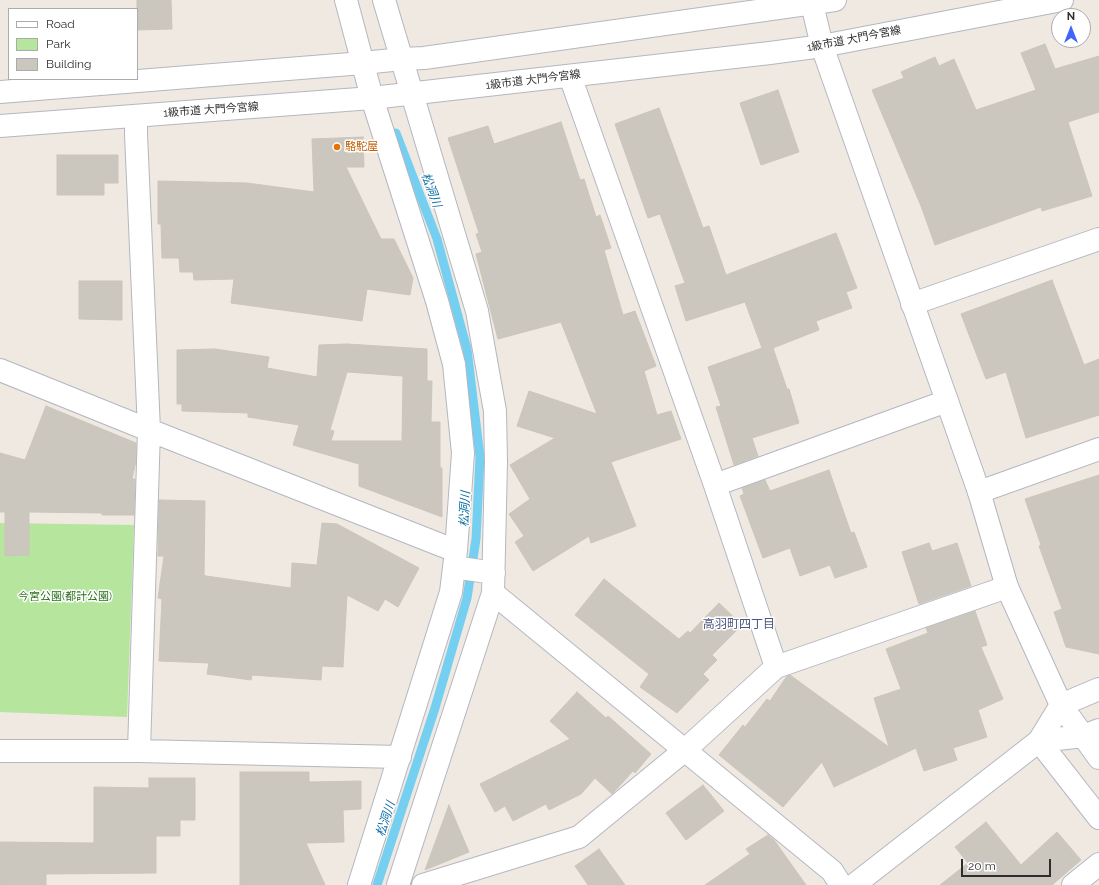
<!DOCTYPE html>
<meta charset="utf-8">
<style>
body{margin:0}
#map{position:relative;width:1099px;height:885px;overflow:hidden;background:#efe9e1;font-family:Raleway,sans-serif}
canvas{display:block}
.legend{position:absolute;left:8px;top:8px;width:130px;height:72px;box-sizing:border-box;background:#fff;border:1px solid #ababab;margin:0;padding:5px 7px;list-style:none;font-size:12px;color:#2e2e2e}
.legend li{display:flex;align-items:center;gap:8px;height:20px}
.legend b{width:20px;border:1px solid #ababab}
.north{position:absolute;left:1051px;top:8px;width:40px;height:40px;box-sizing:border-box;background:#fff;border:1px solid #ababab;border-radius:50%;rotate:0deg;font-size:11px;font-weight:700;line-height:16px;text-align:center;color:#2e2e2e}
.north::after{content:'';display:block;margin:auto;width:14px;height:18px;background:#4264fb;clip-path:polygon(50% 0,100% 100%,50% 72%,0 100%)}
.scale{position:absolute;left:961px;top:859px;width:90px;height:18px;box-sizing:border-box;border:2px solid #2e2e2e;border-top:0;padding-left:5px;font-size:12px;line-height:14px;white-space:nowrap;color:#2e2e2e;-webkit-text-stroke:3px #fff;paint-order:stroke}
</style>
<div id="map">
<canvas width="1099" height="885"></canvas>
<ul class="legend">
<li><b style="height:5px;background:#fff"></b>Road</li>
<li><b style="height:11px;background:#b6e59e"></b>Park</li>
<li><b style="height:11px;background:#cbc7bf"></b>Building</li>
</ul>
<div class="north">N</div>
<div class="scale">20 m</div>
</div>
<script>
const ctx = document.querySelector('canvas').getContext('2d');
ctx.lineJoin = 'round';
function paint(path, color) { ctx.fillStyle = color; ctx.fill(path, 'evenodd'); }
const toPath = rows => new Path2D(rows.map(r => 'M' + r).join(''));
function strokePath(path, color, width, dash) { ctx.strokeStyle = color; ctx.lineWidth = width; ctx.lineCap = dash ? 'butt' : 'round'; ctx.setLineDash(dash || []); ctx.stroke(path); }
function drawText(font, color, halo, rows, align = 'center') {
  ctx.font = font + ' Raleway,"Noto Sans JP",sans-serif'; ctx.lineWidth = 3; ctx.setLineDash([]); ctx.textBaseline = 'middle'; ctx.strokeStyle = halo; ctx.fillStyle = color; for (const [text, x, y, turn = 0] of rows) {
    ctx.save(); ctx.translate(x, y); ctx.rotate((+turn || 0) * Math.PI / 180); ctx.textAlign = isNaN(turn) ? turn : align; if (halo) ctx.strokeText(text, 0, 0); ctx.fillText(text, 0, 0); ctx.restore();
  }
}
paint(toPath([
 [0,523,134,525,127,717,0,712]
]), '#b6e59e');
strokePath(toPath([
 [377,885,435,708,467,598,476,539,480,457,467,349,437,239,396,133]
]), '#75cff0', 9);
const building = toPath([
 [137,0,171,0,172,29,137,30,137,0],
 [1045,44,1055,69,1099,56,1099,112,1068,122,1092,196,1042,211,1041,207,935,245,921,206,872,90,904,78,901,72,935,57,939,66,954,59,976,110,1036,90,1021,53,1045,44],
 [778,90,799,152,761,165,740,103,778,90],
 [659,108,703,228,709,226,726,275,836,233,857,288,846,292,852,308,816,321,819,330,773,348,787,389,789,389,799,423,752,438,758,456,734,465,716,407,721,406,708,367,762,348,745,302,686,321,675,286,685,283,660,214,648,218,615,124,659,108],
 [561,122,580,180,584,179,596,217,600,215,611,248,604,250,623,315,635,311,656,366,644,371,657,415,671,411,681,439,611,462,636,526,591,543,589,536,533,571,515,542,524,536,509,514,530,499,510,465,555,438,517,426,529,391,597,414,561,322,498,339,476,254,482,252,476,234,479,233,448,138,488,126,494,144,561,122],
 [363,137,364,167,346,167,381,239,394,239,413,278,410,295,367,289,362,321,231,303,234,279,194,280,193,272,180,272,179,258,162,258,161,224,158,224,158,181,247,183,314,192,312,139,363,137],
 [57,155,118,155,118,183,104,183,104,195,57,195,57,155],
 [1052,280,1084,365,1099,359,1099,415,1026,438,1006,372,986,379,961,314,1052,280],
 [79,281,122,281,122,320,79,319,79,281],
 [347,344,427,349,427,381,432,381,431,422,440,422,440,468,442,468,442,517,359,486,359,464,293,445,299,425,248,417,248,413,182,411,182,404,177,404,177,350,215,349,269,357,267,368,317,377,319,345,347,344],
 [347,372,403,376,402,441,331,441,334,431,330,430,347,372],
 [46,406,136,443,136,461,132,479,135,479,134,515,102,515,102,513,29,512,29,555,5,556,5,512,0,512,0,453,25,460,46,406],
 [829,470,851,533,854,532,867,567,835,578,830,565,800,576,790,548,763,558,740,496,744,494,742,488,765,480,770,491,829,470],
 [1099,475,1099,654,1066,647,1054,612,1062,609,1039,546,1041,545,1025,499,1099,475],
 [159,500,205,501,204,575,206,576,291,588,292,563,317,565,322,523,337,524,419,568,398,607,385,599,378,611,347,595,343,667,322,666,321,680,252,675,251,680,207,674,209,663,159,661,162,599,158,598,164,556,158,556,159,500],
 [929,543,932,551,957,543,971,586,919,604,902,552,929,543],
 [604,579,679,639,688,631,690,633,719,603,742,625,712,655,717,660,703,674,709,680,677,713,640,687,649,674,575,615,604,579],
 [975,611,987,645,981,647,1003,699,978,710,987,737,953,748,957,760,924,771,916,748,834,787,822,762,783,807,719,755,743,725,745,727,767,699,770,701,787,676,790,675,889,747,874,698,901,689,886,649,928,633,926,628,975,611],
 [577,692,606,718,608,716,651,754,635,773,633,771,612,794,595,778,581,794,549,810,546,804,513,821,505,806,495,812,480,784,570,739,550,721,577,692],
 [240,772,309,772,309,782,361,781,361,809,343,810,344,842,306,843,325,885,240,885,240,772],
 [149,778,195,778,195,820,180,820,180,836,156,836,156,873,46,874,46,885,0,885,0,842,94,843,94,787,149,788,149,778],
 [703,785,724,811,686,840,666,813,703,785],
 [449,805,469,852,425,870,449,805],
 [986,822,1021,865,1057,832,1081,860,1052,885,940,885,968,863,955,847,986,822],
 [768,835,774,840,806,885,705,885,750,854,746,849,768,835],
 [599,849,625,885,588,885,575,866,599,849]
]);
paint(building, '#cbc7bf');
strokePath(building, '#cbc5ba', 1);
const minor = toPath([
 [346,0,372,98,437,301,454,364,463,453,456,551,451,592,359,885],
 [384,0,477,311,495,411,496,462,493,593,398,885],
 [570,76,715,485,776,667],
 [136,116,136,134,149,430,139,751],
 [912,304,1099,239],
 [0,370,149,430,456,551],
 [715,485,947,401],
 [979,492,1099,449],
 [454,567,494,573],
 [493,593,832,871,841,885],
 [0,751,139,751,400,757],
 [423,885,579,837,685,750,776,667,1007,587],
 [1073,885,1099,864]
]);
const tertiary = toPath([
 [812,4,822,46,979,492,1007,587,1061,705,1099,758],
 [0,92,363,63,402,59,424,58,835,0],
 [0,126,372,98,770,53,822,46,1062,0],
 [1099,689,1061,705,1039,741,1099,818],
 [854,885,1039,741,1084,736,1099,730]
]);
strokePath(minor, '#b4b7c1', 24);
strokePath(tertiary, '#b4b7c1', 24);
strokePath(minor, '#fff', 22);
strokePath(tertiary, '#fff', 22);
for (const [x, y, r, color] of [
 [337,147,4,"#e8710a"]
]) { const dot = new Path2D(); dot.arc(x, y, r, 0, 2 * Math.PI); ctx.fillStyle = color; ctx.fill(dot); strokePath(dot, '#fff', 1.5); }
drawText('11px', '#2e2e2e', '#fff', [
 ["1級市道 大門今宮線",854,39,-11],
 ["1級市道 大門今宮線",533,80,-7],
 ["1級市道 大門今宮線",211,110,-4]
]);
drawText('11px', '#c56008', '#fff', [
 ["駱駝屋",345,147]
], 'left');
drawText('11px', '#2c6e1b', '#fff', [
 ["今宮公園(都計公園)",65,597]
]);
drawText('italic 12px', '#0d6fa3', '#fff', [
 ["松洞川",431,190,69],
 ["松洞川",465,509,-87],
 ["松洞川",386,819,-72]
]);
drawText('12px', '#4d5680', '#fff', [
 ["高羽町四丁目",739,624]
]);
</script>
